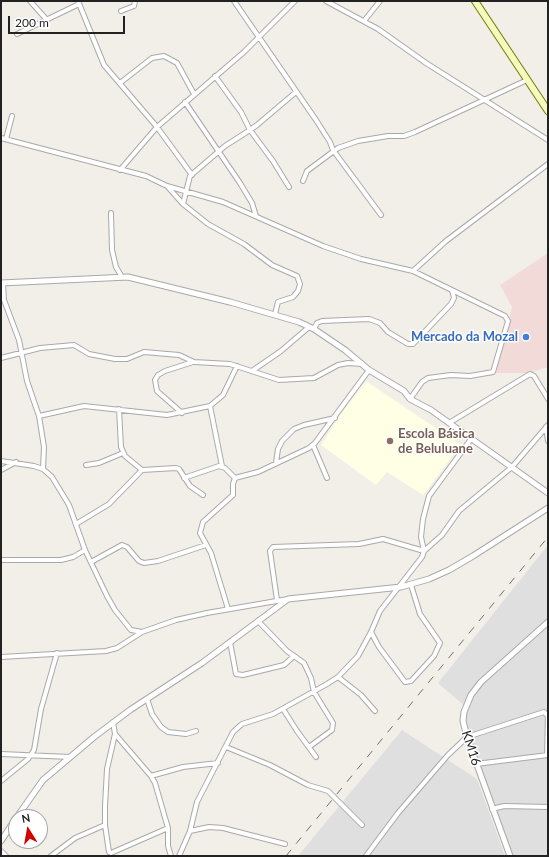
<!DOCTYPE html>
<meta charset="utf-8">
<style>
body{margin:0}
#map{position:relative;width:549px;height:857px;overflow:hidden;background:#f2efe9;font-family:Lato,sans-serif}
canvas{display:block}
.frame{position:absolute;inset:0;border:2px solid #222;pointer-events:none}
.north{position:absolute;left:8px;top:809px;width:40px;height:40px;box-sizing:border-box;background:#fff;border:1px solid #a7a7a7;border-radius:50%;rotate:349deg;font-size:11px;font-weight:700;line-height:16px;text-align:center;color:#222}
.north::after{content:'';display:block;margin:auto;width:14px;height:18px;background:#d40000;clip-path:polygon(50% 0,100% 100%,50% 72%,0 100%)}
.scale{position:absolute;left:8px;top:16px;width:117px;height:18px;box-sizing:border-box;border:2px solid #222;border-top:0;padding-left:5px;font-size:12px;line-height:14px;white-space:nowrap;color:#222;-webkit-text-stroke:3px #fff;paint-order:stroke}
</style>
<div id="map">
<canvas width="549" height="857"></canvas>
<div class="frame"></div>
<div class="north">N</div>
<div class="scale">200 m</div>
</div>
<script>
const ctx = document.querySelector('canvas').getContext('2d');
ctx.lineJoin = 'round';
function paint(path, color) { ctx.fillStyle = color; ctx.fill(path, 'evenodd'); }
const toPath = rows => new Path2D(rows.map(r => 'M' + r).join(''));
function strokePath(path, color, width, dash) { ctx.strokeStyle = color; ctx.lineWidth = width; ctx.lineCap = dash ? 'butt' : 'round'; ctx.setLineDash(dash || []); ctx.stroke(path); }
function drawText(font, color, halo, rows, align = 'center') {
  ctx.font = font + ' Lato,sans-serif'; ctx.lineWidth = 3; ctx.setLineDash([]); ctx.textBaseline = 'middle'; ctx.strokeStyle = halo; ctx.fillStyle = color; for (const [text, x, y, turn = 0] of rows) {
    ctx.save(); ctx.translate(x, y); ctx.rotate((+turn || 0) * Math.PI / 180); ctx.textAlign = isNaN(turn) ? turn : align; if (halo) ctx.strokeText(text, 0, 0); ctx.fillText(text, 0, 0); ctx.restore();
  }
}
paint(toPath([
 [548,545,548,856,513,856,464,723,466,707,438,683],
 [402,730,477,779,505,856,298,856]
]), '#e0dfdf');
paint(toPath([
 [548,253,548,367,528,373,496,373,512,307,500,285]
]), '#f2dad9');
paint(toPath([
 [366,381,461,445,423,495,387,472,376,485,321,445,338,418]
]), '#ffffe5');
const minor = toPath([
 [30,1,47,20],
 [78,1,104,65,157,127,192,175],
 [234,1,316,120,330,142,333,150,381,215],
 [326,1,378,29,426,63,548,140],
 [121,11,134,6,135,1],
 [364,21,380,1],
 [17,34,79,4],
 [215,76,241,112,250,130,257,125,296,92],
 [120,83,152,58,164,56,177,63,194,94],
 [185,102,240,183,252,203,256,216],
 [1,138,146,176,167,186,223,202,323,246,361,259,413,271,505,316,508,321,493,372,470,376,451,375,428,378,422,382,410,399],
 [6,139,12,116],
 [120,170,157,127,244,52,295,1],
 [303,181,307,171,338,148,358,141,388,136,404,136,415,132,527,80],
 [167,186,183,204,208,224,244,244,272,265,297,276,300,284,298,291,293,297,278,302,275,314],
 [183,204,190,176,225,146,250,130,273,161,289,187],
 [111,213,112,250,116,267,122,277],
 [413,271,446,241,548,164],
 [3,283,4,300,19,340,27,381,39,416,44,447,43,469],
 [314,329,317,323,322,321,369,319,380,323,388,332,408,344,413,344,451,304,454,298,452,290],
 [1,358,40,348,74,345,89,354,115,359,127,359,144,352,179,355,194,362,230,364,279,380,314,378,338,365,348,363,362,364],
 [252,371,281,351,309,327],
 [210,406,222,466],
 [119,409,121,447,125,456,142,470,176,468,179,469,190,486,203,495],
 [182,413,157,391,155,380,158,375,165,371,193,362],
 [39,416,84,406,167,415,210,406,223,395,237,366],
 [449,423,530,374,534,376,548,399],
 [546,427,548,441],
 [313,445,327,478],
 [1,461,34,466,43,469,52,477,69,505,85,550,107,596,115,610,131,630,142,632,176,620,207,613,288,599],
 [276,463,278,449,282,441,294,429,304,425,335,418],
 [86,465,99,463,123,453],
 [1,470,16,462],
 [184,478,219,466,225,468,235,478],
 [76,524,109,504,142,470],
 [1,560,61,560,73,557,85,550],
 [91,562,122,545,127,547,139,561,144,563,158,561,206,545],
 [277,600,270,551,273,547,359,544,383,539,424,551,442,535,459,511,512,467,548,425],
 [228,609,211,553,200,533,203,522,233,495,233,484,235,478,258,472,309,448,315,443,369,370],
 [258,621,287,651,304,663,311,678,314,692,333,723,332,730,309,747],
 [371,632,379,647,405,682,411,681,434,656,440,643,420,614,411,585],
 [230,642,236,674,243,675,284,665,294,656],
 [1,657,106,651,117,648,142,632],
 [338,677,361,695,375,711],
 [147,699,152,714,161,727,168,732,186,734,196,731],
 [283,709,297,731,316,757],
 [113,722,115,734,107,769,105,806,105,825,109,852,111,853,168,828],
 [115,734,151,776,155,783,168,828,168,846,171,856],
 [226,747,270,765,308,785,328,791,362,825],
 [1,754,70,757],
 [476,764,548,755],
 [151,776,183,767,218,763],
 [1,781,28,759,34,750,41,709,57,653],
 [492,809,504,806,548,807],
 [190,831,209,827,223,828,285,844],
 [1,851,6,856],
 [51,856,75,838,105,825],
 [179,856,190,831,197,802,233,732,242,724,273,714,327,684,338,677,358,656,371,632,380,611,422,557,424,551,421,537,423,519,429,496,471,439],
 [366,856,398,813,448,755,467,737,544,712,548,716,547,755]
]);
const tertiary = toPath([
 [1,283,128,277,230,302,299,322,314,329,345,350,369,370,404,391,410,399,431,410,548,493],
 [17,817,43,780,94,737,130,710,202,663,288,599,401,587,429,579,449,570,473,556,548,508],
 [1,841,16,818],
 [510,856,467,737,463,721,464,712,471,695,481,682,548,622]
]);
const secondary = toPath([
 [475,1,548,111]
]);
strokePath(minor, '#a9a9a9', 6);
strokePath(tertiary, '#a9a9a9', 7);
strokePath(secondary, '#707d05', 8);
strokePath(minor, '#fff', 4);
strokePath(tertiary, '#fff', 5);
strokePath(secondary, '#f7fabf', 6);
strokePath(toPath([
 [286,856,548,537]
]), '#707070', 1, [8, 8]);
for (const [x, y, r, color] of [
 [526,337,4,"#3f7fe0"],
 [390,441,4,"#8d6e63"]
]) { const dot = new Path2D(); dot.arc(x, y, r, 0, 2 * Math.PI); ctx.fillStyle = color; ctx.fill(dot); strokePath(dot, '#fff', 1.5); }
drawText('bold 13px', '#366cbe', '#fff', [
 ["Mercado da Mozal",518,337]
], 'right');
drawText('bold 13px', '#785e54', '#fff', [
 ["Escola Básica",398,434],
 ["de Beluluane",398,449]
], 'left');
drawText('13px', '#222', '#fff', [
 ["KM16",471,748,72]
]);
</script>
